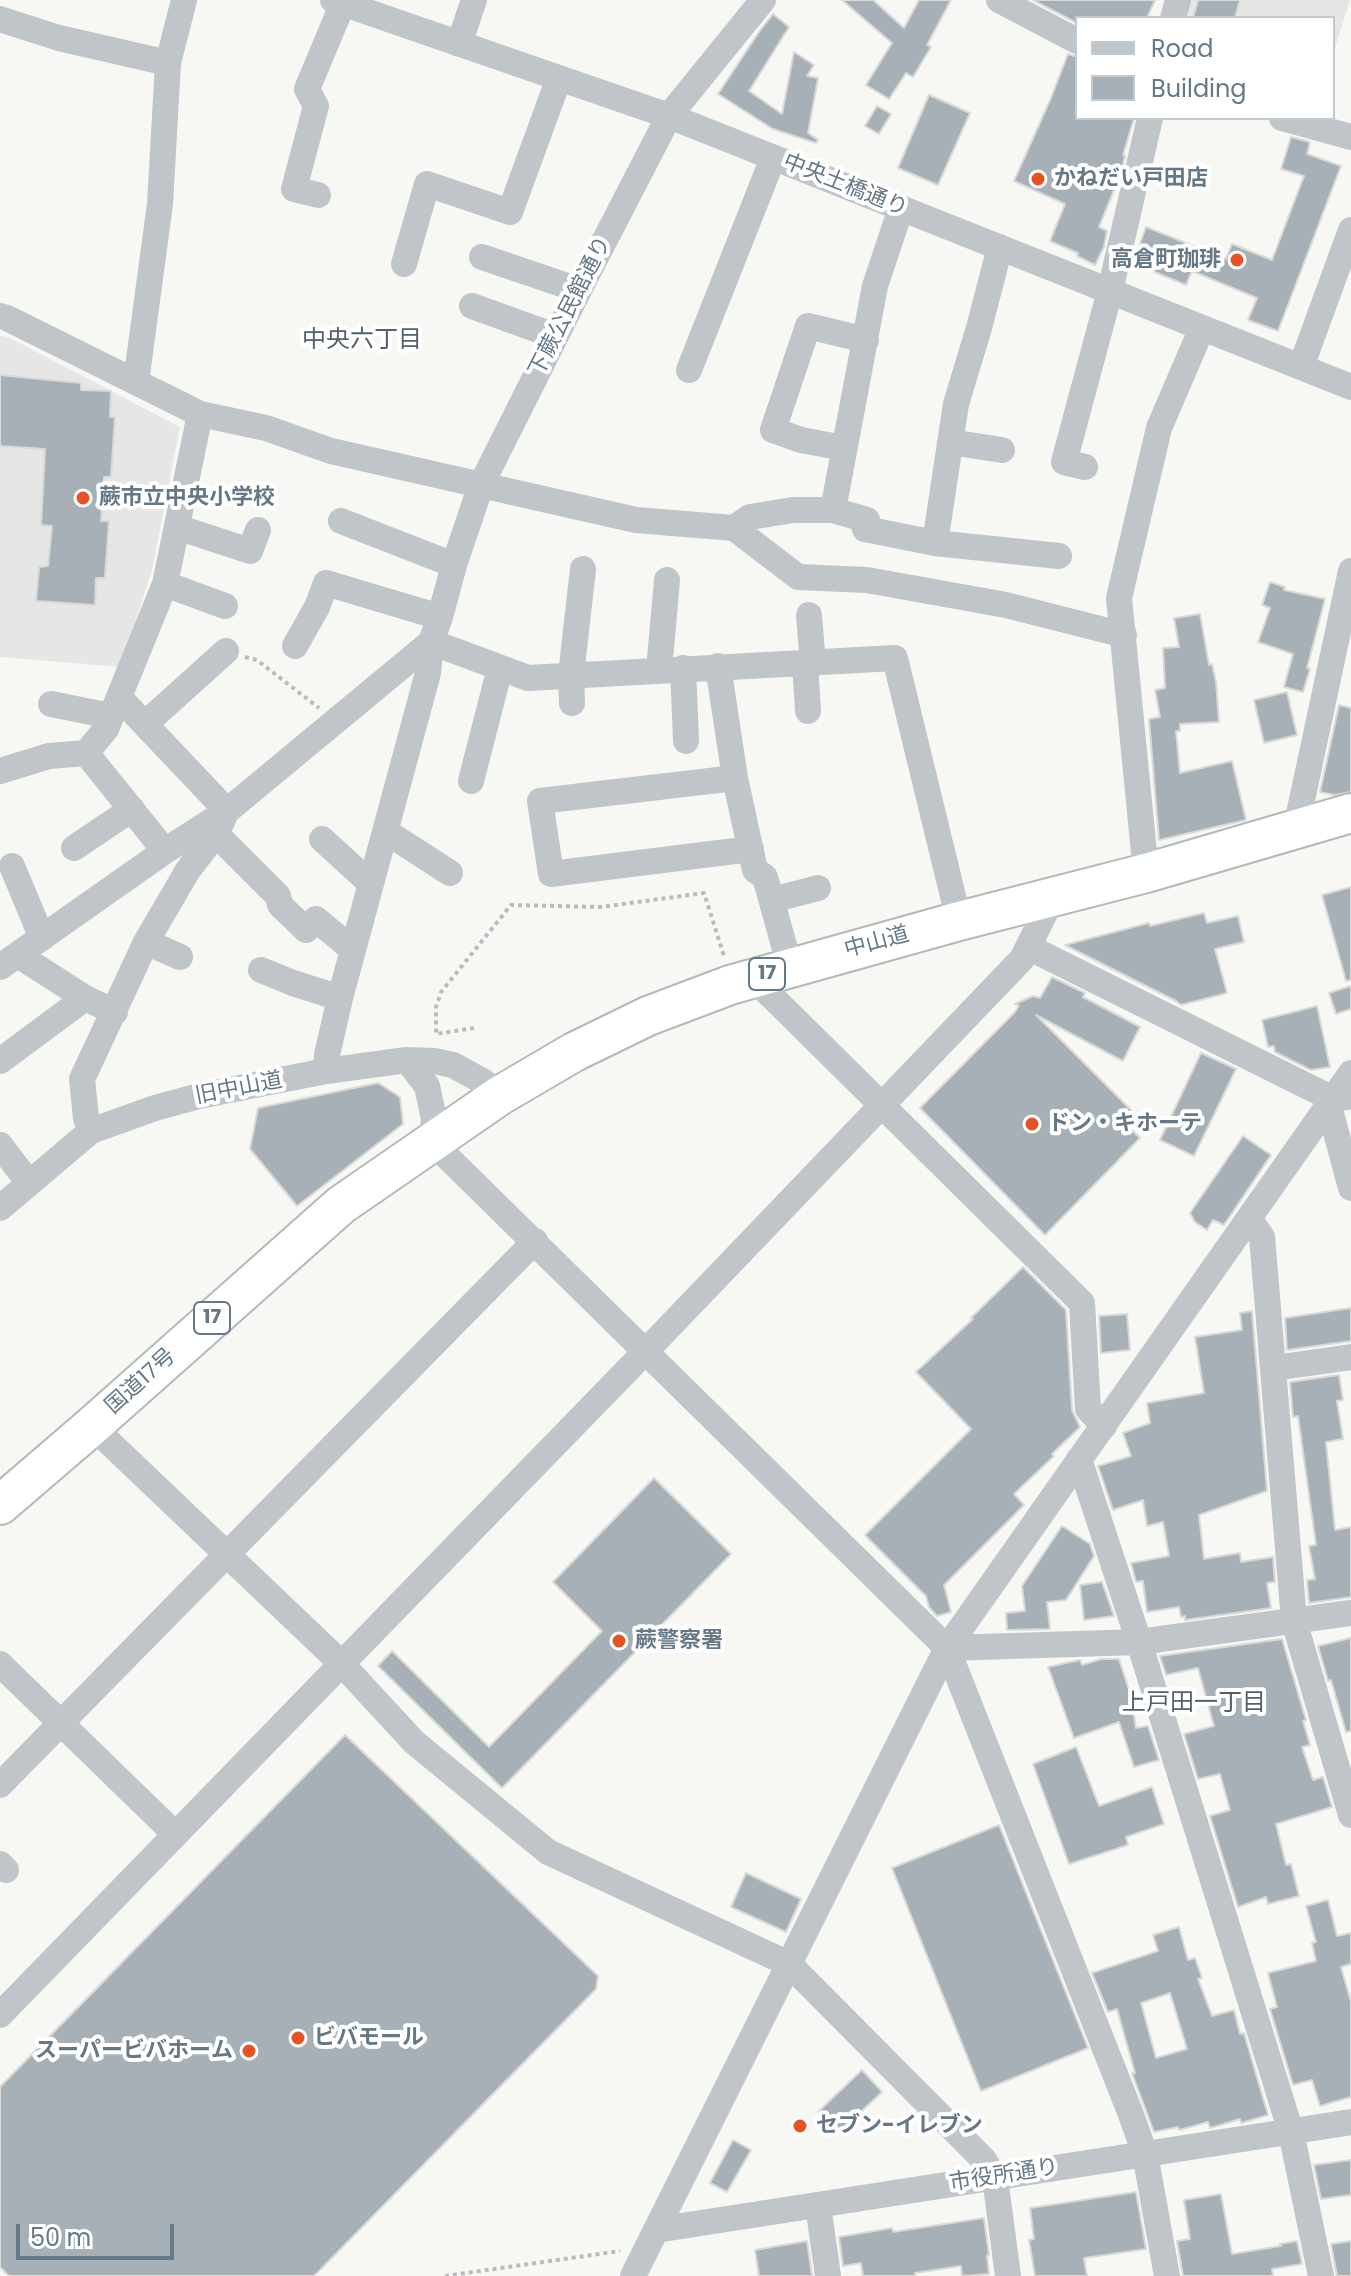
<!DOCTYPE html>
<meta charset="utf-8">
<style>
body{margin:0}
#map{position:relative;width:1351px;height:2276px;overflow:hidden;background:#f7f7f4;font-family:Poppins,sans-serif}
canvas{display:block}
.legend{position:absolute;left:1075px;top:16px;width:260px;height:104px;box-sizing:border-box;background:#fff;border:2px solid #c2c9cf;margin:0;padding:10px 14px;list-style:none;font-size:24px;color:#667886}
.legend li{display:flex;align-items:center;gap:16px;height:40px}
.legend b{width:40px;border:2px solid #c2c9cf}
.scale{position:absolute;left:16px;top:2224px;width:158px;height:36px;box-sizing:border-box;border:4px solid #667886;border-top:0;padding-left:10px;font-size:24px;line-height:28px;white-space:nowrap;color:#667886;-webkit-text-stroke:6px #fff;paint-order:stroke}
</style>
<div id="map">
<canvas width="1351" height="2276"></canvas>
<ul class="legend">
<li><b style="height:10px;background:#c0c5c9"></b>Road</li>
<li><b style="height:22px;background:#a7b0b6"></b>Building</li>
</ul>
<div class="scale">50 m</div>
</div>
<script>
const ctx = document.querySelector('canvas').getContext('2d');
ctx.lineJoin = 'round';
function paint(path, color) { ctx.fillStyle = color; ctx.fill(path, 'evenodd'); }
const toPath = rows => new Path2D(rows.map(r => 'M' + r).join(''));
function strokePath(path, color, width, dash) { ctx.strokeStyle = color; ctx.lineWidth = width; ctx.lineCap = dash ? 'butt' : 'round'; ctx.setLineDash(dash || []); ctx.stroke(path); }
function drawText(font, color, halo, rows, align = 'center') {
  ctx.font = font + ' Poppins,"Noto Sans JP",sans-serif'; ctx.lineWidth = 8; ctx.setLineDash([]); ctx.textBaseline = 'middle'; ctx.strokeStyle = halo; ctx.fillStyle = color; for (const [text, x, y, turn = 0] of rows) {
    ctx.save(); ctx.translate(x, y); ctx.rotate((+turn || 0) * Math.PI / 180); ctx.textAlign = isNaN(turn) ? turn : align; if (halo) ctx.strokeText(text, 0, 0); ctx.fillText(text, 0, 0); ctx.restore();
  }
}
paint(toPath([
 [1186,0,1350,0,1333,54,1333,18,1181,18],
 [0,336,10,338,180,427,152,570,121,667,0,657]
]), '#e5e6e5');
const building = toPath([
 [842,0,873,0,904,28,919,0,951,0,927,45,931,47,913,77,906,73,889,99,866,85,892,43,842,0],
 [1033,0,1155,0,1147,18,1077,18,1077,23,1033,0],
 [1198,0,1240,0,1235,18,1193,18,1198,0],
 [773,14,789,27,749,91,782,114,794,52,814,65,807,76,818,78,808,133,818,140,816,143,773,129,718,94,759,32,773,14],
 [1068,54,1077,57,1077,118,1134,118,1123,155,1125,156,1121,173,1099,227,1107,231,1104,247,1095,265,1077,256,1078,253,1050,241,1065,204,1014,181,1051,98,1068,54],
 [929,95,970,113,938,185,898,168,929,95],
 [877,106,891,114,879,134,865,126,877,106],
 [1291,137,1310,142,1307,154,1341,166,1278,331,1248,320,1257,298,1192,271,1186,285,1133,263,1146,227,1226,259,1232,244,1272,260,1304,176,1281,169,1291,137],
 [0,375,81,383,81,390,111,391,110,417,115,417,111,477,104,477,101,521,109,521,105,578,96,578,95,605,36,601,39,567,48,566,52,526,41,525,45,449,0,446,0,375],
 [1270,582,1285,587,1284,590,1325,599,1307,668,1310,669,1303,692,1284,687,1293,654,1258,642,1270,608,1262,605,1270,582],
 [1200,614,1209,665,1212,664,1216,682,1219,722,1180,724,1180,731,1176,731,1180,773,1232,761,1246,820,1159,840,1149,719,1160,717,1155,690,1165,688,1163,648,1179,647,1174,618,1200,614],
 [1287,692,1297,735,1264,743,1254,700,1287,692],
 [1339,705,1351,708,1351,792,1334,795,1320,792,1339,705],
 [1351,887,1351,980,1346,981,1322,895,1351,887],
 [1204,913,1207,923,1238,916,1244,942,1215,949,1227,993,1181,1005,1176,1001,1065,945,1149,923,1150,926,1204,913],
 [1052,977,1085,993,1083,997,1140,1027,1123,1061,1036,1015,1136,1115,1126,1124,1140,1138,1045,1235,920,1108,1015,1012,1019,1006,1015,1004,1033,996,1040,998,1052,977],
 [1351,986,1351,1009,1336,1014,1329,993,1351,986],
 [1317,1006,1330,1067,1311,1070,1275,1052,1274,1046,1268,1047,1262,1020,1317,1006],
 [1201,1053,1236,1069,1194,1156,1160,1140,1201,1053],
 [378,1083,400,1097,403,1124,297,1206,250,1149,258,1108,378,1083],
 [1243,1136,1271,1155,1224,1225,1213,1220,1207,1230,1195,1222,1190,1213,1243,1136],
 [1023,1267,1066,1310,1072,1410,1080,1427,1052,1454,1054,1456,1014,1494,1024,1505,944,1585,951,1612,937,1616,929,1607,926,1596,865,1535,971,1429,916,1372,973,1319,971,1318,1023,1267],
 [1351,1308,1351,1341,1287,1350,1285,1318,1351,1308],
 [1252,1311,1267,1491,1199,1515,1204,1559,1240,1553,1241,1562,1273,1557,1275,1582,1267,1583,1271,1608,1185,1620,1185,1616,1181,1617,1179,1607,1147,1612,1143,1581,1136,1582,1131,1563,1169,1556,1163,1522,1147,1526,1143,1500,1113,1510,1098,1466,1131,1456,1123,1433,1150,1423,1147,1403,1204,1393,1195,1337,1242,1330,1240,1313,1252,1311],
 [1127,1314,1130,1350,1101,1353,1099,1316,1127,1314],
 [1339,1375,1343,1400,1337,1401,1343,1439,1326,1442,1335,1530,1351,1527,1351,1597,1309,1603,1307,1580,1315,1579,1309,1546,1316,1545,1298,1416,1293,1417,1290,1382,1339,1375],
 [654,1478,731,1554,502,1788,378,1666,392,1651,489,1747,602,1631,553,1582,654,1478],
 [1062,1526,1090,1544,1094,1556,1066,1600,1047,1602,1050,1629,1007,1630,1006,1613,1025,1611,1022,1586,1062,1526],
 [1102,1582,1114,1616,1084,1620,1080,1585,1102,1582],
 [1351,1638,1351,1731,1346,1732,1331,1680,1328,1681,1318,1646,1351,1638],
 [1282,1639,1306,1720,1303,1721,1310,1745,1302,1747,1313,1780,1323,1777,1332,1807,1276,1824,1286,1865,1291,1864,1299,1896,1268,1904,1266,1897,1238,1907,1210,1816,1230,1810,1220,1774,1198,1779,1184,1734,1214,1726,1198,1668,1166,1675,1160,1656,1282,1639],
 [1101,1659,1119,1659,1130,1693,1136,1728,1148,1726,1159,1760,1134,1767,1119,1722,1074,1738,1048,1667,1080,1660,1082,1665,1101,1659],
 [345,1735,598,1976,596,1989,314,2276,9,2276,0,2267,0,2087,345,1735],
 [1076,1747,1099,1806,1152,1787,1164,1824,1126,1837,1128,1845,1069,1864,1033,1764,1076,1747],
 [999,1825,1088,2048,981,2091,892,1868,999,1825],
 [746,1873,801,1899,786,1932,731,1907,746,1873],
 [1328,1900,1337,1936,1351,1933,1351,1964,1341,1967,1351,2002,1351,2097,1320,2106,1312,2080,1293,2085,1270,2009,1277,2007,1268,1973,1316,1961,1312,1943,1316,1942,1306,1906,1328,1900],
 [1179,1927,1188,1960,1195,1958,1202,1978,1198,1979,1212,2016,1234,2010,1240,2034,1244,2033,1268,2115,1241,2123,1240,2119,1210,2128,1208,2122,1179,2130,1178,2127,1154,2132,1132,2073,1135,2073,1117,2009,1108,2012,1092,1973,1158,1951,1153,1935,1179,1927],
 [1170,1993,1187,2049,1156,2058,1141,2003,1170,1993],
 [862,2070,882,2092,838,2133,818,2112,862,2070],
 [733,2140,751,2150,727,2192,710,2183,733,2140],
 [1351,2160,1351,2195,1321,2199,1314,2165,1351,2160],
 [1136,2192,1146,2249,1084,2258,1087,2276,1035,2276,1029,2240,1034,2239,1030,2208,1136,2192],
 [1221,2194,1232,2254,1281,2246,1280,2244,1297,2241,1302,2264,1272,2269,1273,2276,1183,2276,1177,2241,1190,2239,1184,2200,1221,2194],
 [984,2218,989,2255,987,2256,989,2274,962,2276,961,2266,915,2273,915,2276,863,2276,861,2263,843,2266,839,2237,892,2228,893,2232,984,2218],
 [807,2241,812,2276,759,2276,755,2250,807,2241],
 [1351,2241,1351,2276,1337,2276,1331,2244,1351,2241]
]);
paint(building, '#a7b0b6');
strokePath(building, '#d9d9d7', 2);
const highway = toPath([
 [0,1505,92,1426,341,1205,499,1096,574,1052,648,1016,730,985,959,921,1146,873,1351,813]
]);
strokePath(highway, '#b4b8bb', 42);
strokePath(toPath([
 [245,657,257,660,319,708],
 [474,1028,436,1034,436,1007,441,992,511,905,601,907,704,893,724,956],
 [445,2276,620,2251]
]), '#b8bcbf', 4, [4, 4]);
strokePath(toPath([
 [333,0,669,116,1351,387],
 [999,0,1077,41],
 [1173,18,1178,0],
 [0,19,59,38,168,63],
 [459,44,474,0],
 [1282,118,1351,137],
 [318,195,294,189,316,106,307,89,343,3],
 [482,257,579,290],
 [404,264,427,184,510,212,559,78],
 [472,306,555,336],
 [0,316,7,318,200,414,266,428,331,451,636,520,734,528,798,577,867,580,1006,605,1124,635],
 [1301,367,1351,230],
 [689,370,773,158],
 [136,382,160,204,168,63,184,0],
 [950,442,1002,450],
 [844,448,801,440,773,430,808,326,866,340],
 [1085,467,1064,462,1110,291,1150,118],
 [833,510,875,286,901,208],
 [341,521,454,565],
 [177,527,250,551,258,530],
 [734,528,750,517,793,510,833,510,867,520,865,529,935,543,1059,556],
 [935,543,956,404,979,328,1000,247],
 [165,584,225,606],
 [809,615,813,664],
 [431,642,528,678,895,658,959,921],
 [295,646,317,607,326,583,440,617],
 [805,664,808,711],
 [718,666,735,778,540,801,551,874,751,849],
 [683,668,686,741],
 [659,670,667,580],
 [572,703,571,675,583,569],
 [51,704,111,716],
 [145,724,226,651],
 [86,753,165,851],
 [0,771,49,756,86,753,106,729,165,584,200,414],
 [735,778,755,870,765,877,790,967],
 [471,781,500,668],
 [1296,828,1351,571],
 [385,831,450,873],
 [216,834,278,896,280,905,306,930,316,919,353,950],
 [322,839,371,884],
 [74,848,132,809],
 [12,866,42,938],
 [1146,873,1119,598,1159,428,1202,328],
 [772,900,818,888],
 [146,942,180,957],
 [1028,947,1333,1099,1347,1097],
 [18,955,85,998],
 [0,967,165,851,227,811,119,697],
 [261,970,293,983,340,998],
 [753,978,1082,1303,1088,1409,1104,1426],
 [407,1060,427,1086,434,1119,431,1141,947,1648,1130,2112,1145,2154,1167,2276],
 [0,1061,85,998,115,1012],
 [326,1071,327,1055,340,998,428,673,431,642,440,617,454,565,481,485,579,290,669,116,763,0],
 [1329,1106,1351,1188],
 [91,1131,86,1118,82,1079,146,942,188,870,216,834,227,811,431,642],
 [0,1145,29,1183],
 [0,1208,91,1131,155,1108,199,1096,326,1071,407,1060,434,1061,453,1065,484,1082,499,1096],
 [1249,1218,1262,1237,1294,1621,1351,1815],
 [1274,1368,1351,1357],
 [92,1426,342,1664,414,1742,548,1852,789,1964,984,2160,995,2178,1008,2276],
 [1079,1459,1139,1642,1291,2132,1321,2276],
 [947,1648,1139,1642,1351,1613],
 [0,1664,175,1834],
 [0,1785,535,1241],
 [0,1864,6,1870],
 [0,2015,646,1351,1022,959,1053,897],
 [818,2205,828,2276],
 [656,2230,1351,2122],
 [633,2276,947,1648,1351,1073]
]), '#c0c5c9', 26);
strokePath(highway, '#fff', 38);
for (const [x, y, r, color] of [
 [1038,179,8,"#e75225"],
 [1237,260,8,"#e75225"],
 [83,498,8,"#e75225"],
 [1032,1124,8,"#e75225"],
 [619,1641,8,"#e75225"],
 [298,2038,8,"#e75225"],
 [249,2051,8,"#e75225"],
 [800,2126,8,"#e75225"]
]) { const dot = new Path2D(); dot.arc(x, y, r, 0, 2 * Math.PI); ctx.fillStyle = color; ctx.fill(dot); strokePath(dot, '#fff', 3); }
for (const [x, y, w] of [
 [767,974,36],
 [212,1318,36]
]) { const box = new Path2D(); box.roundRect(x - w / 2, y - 16, w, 32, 6); ctx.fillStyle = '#fff'; ctx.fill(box); strokePath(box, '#667886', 2); }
drawText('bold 20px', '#667886', null, [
 ["17",767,974],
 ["17",212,1318]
]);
drawText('bold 22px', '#667886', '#fff', [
 ["かねだい戸田店",1054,179],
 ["高倉町珈琲",1221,260,"right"],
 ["蕨市立中央小学校",99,498],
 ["ドン・キホーテ",1048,1124],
 ["蕨警察署",635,1641],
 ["ビバモール",314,2038],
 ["スーパービバホーム",233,2051,"right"],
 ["セブン-イレブン",816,2126]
], 'left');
drawText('22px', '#667886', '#fff', [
 ["中央土橋通り",845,186,22],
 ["下蕨公民館通り",571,307,-63],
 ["中山道",877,943,-15],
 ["旧中山道",239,1089,-11],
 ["国道17号",141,1382,-42],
 ["市役所通り",1004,2176,-9]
]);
drawText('24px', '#54616b', '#fff', [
 ["中央六丁目",362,341],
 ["上戸田一丁目",1194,1704]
]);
</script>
